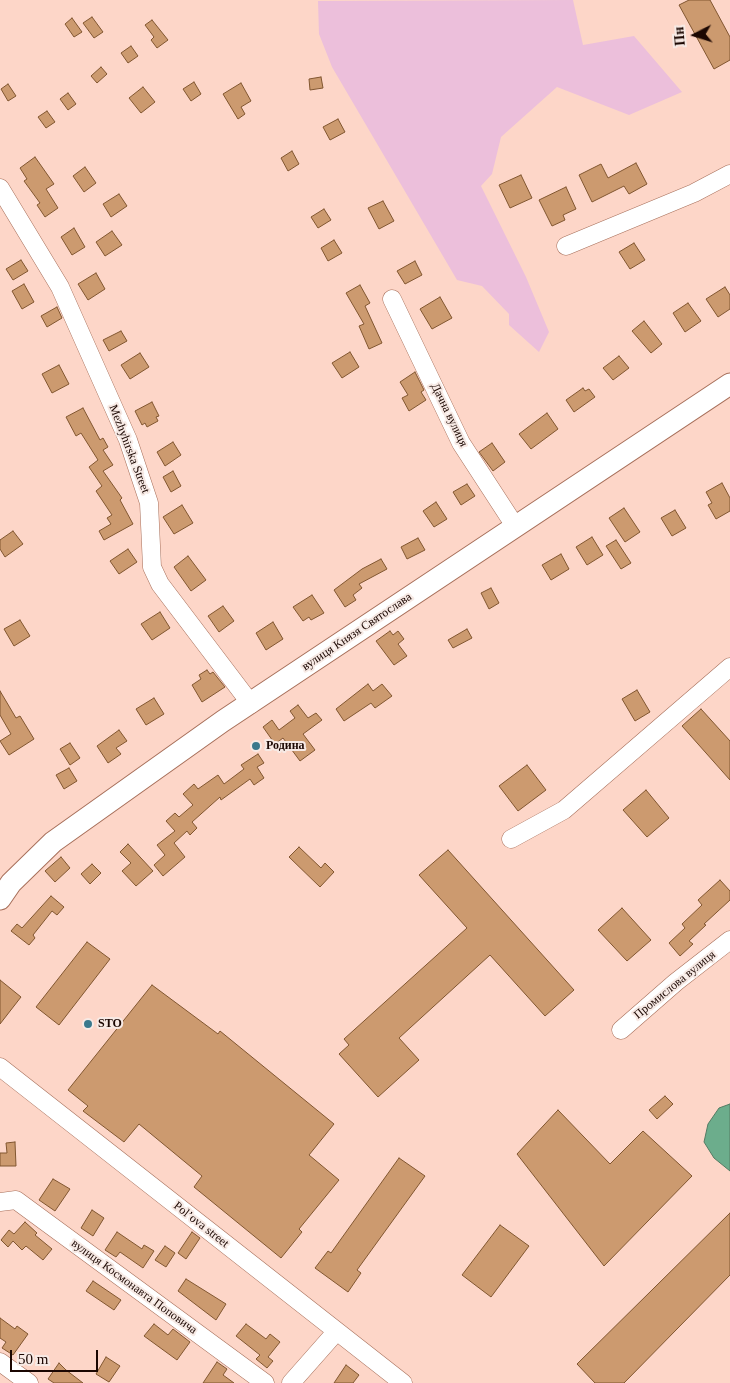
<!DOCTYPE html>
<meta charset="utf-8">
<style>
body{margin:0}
#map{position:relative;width:730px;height:1383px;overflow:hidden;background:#fdd6c8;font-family:Georgia,serif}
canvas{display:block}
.north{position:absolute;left:670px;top:10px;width:50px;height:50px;-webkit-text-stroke:4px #f7eae5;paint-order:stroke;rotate:265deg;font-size:14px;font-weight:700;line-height:20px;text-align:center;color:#1b0702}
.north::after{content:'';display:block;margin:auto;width:18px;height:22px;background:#1b0702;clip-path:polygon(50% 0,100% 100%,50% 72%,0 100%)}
.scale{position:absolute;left:10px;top:1350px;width:88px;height:22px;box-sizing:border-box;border:2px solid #1b0702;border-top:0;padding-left:6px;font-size:15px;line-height:18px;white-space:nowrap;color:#1b0702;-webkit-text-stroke:4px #f7eae5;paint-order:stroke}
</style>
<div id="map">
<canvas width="730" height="1383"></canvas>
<div class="north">Пн</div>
<div class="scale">50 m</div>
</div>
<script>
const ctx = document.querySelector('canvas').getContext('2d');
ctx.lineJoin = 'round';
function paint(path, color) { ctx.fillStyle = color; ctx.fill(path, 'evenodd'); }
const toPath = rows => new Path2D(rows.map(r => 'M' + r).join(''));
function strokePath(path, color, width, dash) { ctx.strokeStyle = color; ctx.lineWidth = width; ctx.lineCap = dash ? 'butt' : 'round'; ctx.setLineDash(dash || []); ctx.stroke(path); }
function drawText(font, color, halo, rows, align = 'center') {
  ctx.font = font + ' Georgia,serif'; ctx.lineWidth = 4; ctx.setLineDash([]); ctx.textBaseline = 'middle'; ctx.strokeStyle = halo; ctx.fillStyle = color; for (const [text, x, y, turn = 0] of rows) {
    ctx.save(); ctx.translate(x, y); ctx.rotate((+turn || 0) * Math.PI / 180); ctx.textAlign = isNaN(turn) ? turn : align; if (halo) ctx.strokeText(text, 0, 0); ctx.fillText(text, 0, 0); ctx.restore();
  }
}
paint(toPath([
 [573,0,583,45,634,36,682,92,629,115,557,87,501,137,492,174,481,186,526,277,549,332,539,352,509,325,509,314,482,286,457,280,332,67,319,34,318,1]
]), '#ecbfdb');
const water = toPath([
 [730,1104,730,1171,714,1158,704,1142,708,1124,719,1108,730,1104]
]);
paint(water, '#6cad8c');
strokePath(water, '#547b63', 1);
const building = toPath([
 [689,0,710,0,730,37,730,60,714,69,679,5,689,0],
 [92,17,103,32,94,38,83,23,92,17],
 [72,18,82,32,74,37,65,24,72,18],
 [152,20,168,40,157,48,151,40,154,37,145,25,152,20],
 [131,46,138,56,128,63,121,53,131,46],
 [101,67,107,74,97,83,91,76,101,67],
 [321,77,323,88,310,90,309,79,321,77],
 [194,82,201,94,191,101,183,89,194,82],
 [241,83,251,101,241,107,245,114,238,119,223,94,241,83],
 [8,84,16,96,8,101,1,89,8,84],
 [143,87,155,102,141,113,129,98,143,87],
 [68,93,76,104,68,110,60,99,68,93],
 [47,111,55,122,46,128,38,117,47,111],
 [338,119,345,132,330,140,323,127,338,119],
 [292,151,299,164,288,171,281,158,292,151],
 [35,157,54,184,46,189,58,208,45,217,37,205,40,203,24,181,27,179,20,168,35,157],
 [636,163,647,184,629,194,624,186,592,202,579,175,601,164,608,178,636,163],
 [85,167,96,183,84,192,73,176,85,167],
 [521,175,532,198,510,208,499,185,521,175],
 [566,187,576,209,563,215,565,220,552,226,539,200,566,187],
 [119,194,127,206,111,217,103,204,119,194],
 [383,201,394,221,379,229,368,208,383,201],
 [324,209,331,220,318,228,311,217,324,209],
 [74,228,85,247,72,255,61,237,74,228],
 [112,231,122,245,105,256,96,242,112,231],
 [334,240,342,253,328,261,321,248,334,240],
 [634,243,645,260,630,269,619,252,634,243],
 [21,260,28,271,13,280,6,269,21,260],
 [415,261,422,275,405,284,397,271,415,261],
 [96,273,105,289,88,300,78,284,96,273],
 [24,284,34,302,22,309,12,291,24,284],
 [360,285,370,303,365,306,382,343,369,349,359,326,364,324,346,293,360,285],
 [725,287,730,295,730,309,718,317,706,299,725,287],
 [440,297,452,318,432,329,420,309,440,297],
 [688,303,701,321,685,332,673,313,688,303],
 [57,307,62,318,47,327,41,316,57,307],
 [644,321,662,344,651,353,632,331,644,321],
 [121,331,127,341,109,351,103,340,121,331],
 [350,352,359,367,342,378,332,363,350,352],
 [140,353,149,367,130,379,121,365,140,353],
 [619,356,629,368,613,380,603,368,619,356],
 [59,365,69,384,52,393,42,374,59,365],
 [415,372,424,390,421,392,426,400,409,411,402,398,408,395,400,382,415,372],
 [583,388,585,391,589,389,595,397,574,412,566,400,583,388],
 [152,402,159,416,156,417,158,421,147,427,145,423,142,425,135,411,152,402],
 [83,408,100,440,103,438,108,447,103,450,113,465,103,471,122,498,120,500,133,524,104,540,99,531,111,524,107,518,112,515,96,491,102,486,89,467,98,460,81,433,76,436,66,417,83,408],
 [547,413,558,429,531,449,519,434,547,413],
 [173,442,181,455,165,466,157,452,173,442],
 [492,443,505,462,493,471,479,452,492,443],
 [173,471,181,486,171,492,163,477,173,471],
 [722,483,730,498,730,511,716,519,708,505,712,503,706,492,722,483],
 [467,484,475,496,461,505,453,492,467,484],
 [436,502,447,519,434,527,423,511,436,502],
 [182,505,193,523,174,534,163,517,182,505],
 [624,508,640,532,625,542,609,518,624,508],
 [675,510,686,528,672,536,661,518,675,510],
 [13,531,23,544,5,557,0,549,0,540,13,531],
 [592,537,603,555,587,565,576,547,592,537],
 [418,538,425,550,407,559,401,547,418,538],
 [616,540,631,563,621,569,606,546,616,540],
 [128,549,137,562,119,574,110,561,128,549],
 [561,554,569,569,551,580,542,565,561,554],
 [188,556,206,580,191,591,174,567,188,556],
 [381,559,387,569,359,584,362,588,353,595,356,600,345,607,334,590,362,569,381,559],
 [491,588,499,603,489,609,481,593,491,588],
 [312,595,324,613,311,620,309,617,303,621,293,607,312,595],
 [223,606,234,621,219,632,208,616,223,606],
 [160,612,170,628,152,640,141,624,160,612],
 [20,620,30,636,14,646,4,629,20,620],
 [273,622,283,639,266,650,256,633,273,622],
 [467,629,472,638,453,648,448,640,467,629],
 [390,631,393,635,398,631,404,639,398,644,407,656,394,665,376,641,390,631],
 [207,670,210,674,213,672,225,687,202,702,192,685,201,679,199,675,207,670],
 [368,684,373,691,382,684,392,696,375,708,371,703,344,721,336,709,368,684],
 [637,690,650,712,635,721,622,699,637,690],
 [0,691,16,718,20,716,34,739,9,755,0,741,11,734,0,715,0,691],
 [154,698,164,714,146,725,136,709,154,698],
 [298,705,308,718,316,713,322,720,303,734,315,750,300,761,283,738,275,744,263,727,272,720,279,730,295,718,290,711,298,705],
 [701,709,730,741,730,780,682,726,701,709],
 [119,730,127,741,116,748,121,754,108,763,97,746,119,730],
 [70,743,80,758,70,765,60,749,70,743],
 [258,754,264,763,257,767,264,778,254,785,250,779,221,800,220,797,192,822,197,828,190,835,187,831,174,843,185,857,163,876,154,865,165,855,157,845,175,831,166,821,175,813,179,817,193,805,183,794,194,784,198,789,218,775,224,784,244,769,241,765,258,754],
 [527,765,546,790,518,811,499,786,527,765],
 [69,768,77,781,64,789,56,775,69,768],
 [646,790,669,818,647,837,623,810,646,790],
 [128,844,153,871,136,886,122,871,131,863,120,852,128,844],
 [299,847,321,868,325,863,334,872,320,887,289,857,299,847],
 [448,850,574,990,545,1016,490,955,399,1038,419,1060,378,1097,339,1054,349,1045,344,1039,467,928,419,875,448,850],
 [61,857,70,868,55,882,45,871,61,857],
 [92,864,101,873,90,884,81,874,92,864],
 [720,880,730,891,730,900,704,924,706,925,689,941,693,944,680,956,669,943,685,928,682,924,702,905,698,900,720,880],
 [51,896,64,907,57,915,52,911,33,935,35,938,29,945,11,931,17,924,22,928,51,896],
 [622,908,651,940,627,961,598,930,622,908],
 [87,942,110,959,59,1025,36,1007,87,942],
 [0,980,21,997,0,1024,0,980],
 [152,985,218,1034,220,1031,334,1124,309,1155,339,1180,299,1229,302,1232,281,1258,194,1187,202,1176,139,1124,124,1142,83,1111,88,1106,68,1090,152,985],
 [665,1096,673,1104,657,1119,649,1110,665,1096],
 [558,1110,610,1164,643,1131,692,1176,604,1266,517,1154,558,1110],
 [15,1142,16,1166,0,1166,0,1153,7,1153,6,1143,15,1142],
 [399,1158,425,1176,357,1270,361,1273,348,1292,315,1268,328,1251,331,1253,399,1158],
 [53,1179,70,1189,55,1211,39,1200,53,1179],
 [92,1210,104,1218,93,1236,81,1228,92,1210],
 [730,1213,730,1275,624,1383,595,1383,577,1364,730,1213],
 [25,1222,37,1233,35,1235,52,1249,43,1260,26,1246,22,1250,13,1241,8,1247,1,1240,9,1230,14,1234,25,1222],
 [500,1225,529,1246,491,1297,462,1275,500,1225],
 [117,1232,142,1249,144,1245,154,1251,143,1268,120,1252,116,1257,105,1250,117,1232],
 [192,1232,200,1238,186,1259,178,1253,192,1232],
 [165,1246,175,1253,166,1267,155,1260,165,1246],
 [186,1279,226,1304,216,1320,178,1291,186,1279],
 [93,1281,121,1300,114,1310,86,1291,93,1281],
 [0,1318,15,1329,17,1326,28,1334,13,1355,2,1348,6,1342,0,1338,0,1318],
 [154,1324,168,1335,173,1329,190,1342,177,1360,144,1336,154,1324],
 [246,1324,266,1339,270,1334,280,1342,268,1357,273,1361,267,1368,256,1359,260,1355,236,1336,246,1324],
 [106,1357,120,1366,109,1382,96,1374,106,1357],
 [217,1362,227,1369,223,1375,234,1383,203,1383,217,1362],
 [59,1363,66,1370,83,1383,54,1383,48,1379,59,1363],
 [346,1365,359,1375,353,1383,334,1383,346,1365]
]);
paint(building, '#cc9a6f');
strokePath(building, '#815630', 1);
const minor = toPath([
 [0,188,60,287,128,440,149,503,152,567,160,584,251,704],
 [566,246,694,193,730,174],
 [392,299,461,443,515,526],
 [511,839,564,810,730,667],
 [621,1030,676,982,730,940],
 [0,1067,403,1383],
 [0,1202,16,1200,265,1383],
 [0,1362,29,1383],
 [291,1383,336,1332]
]);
const major = toPath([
 [0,899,11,883,53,842,223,721,730,384]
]);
strokePath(minor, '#a76f5a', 19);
strokePath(major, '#a76f5a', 23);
strokePath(minor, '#fff', 18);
strokePath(major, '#fff', 21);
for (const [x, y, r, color] of [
 [256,746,5,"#3a798d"],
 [88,1024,5,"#3a798d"]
]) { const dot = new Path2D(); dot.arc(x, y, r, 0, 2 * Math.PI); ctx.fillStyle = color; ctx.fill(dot); strokePath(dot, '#f7eae5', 2); }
drawText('12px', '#1b0702', '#f7eae5', [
 ["Дачна вулиця",449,415,64],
 ["Mezhyhirska Street",129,449,69],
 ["вулиця Князя Святослава",357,632,-34],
 ["Промислова вулиця",675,985,-39],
 ["Pol’ova street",201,1225,38],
 ["вулиця Космонавта Поповича",134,1287,36]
]);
drawText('bold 12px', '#1b0702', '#f7eae5', [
 ["Родина",266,746],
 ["STO",98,1024]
], 'left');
</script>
